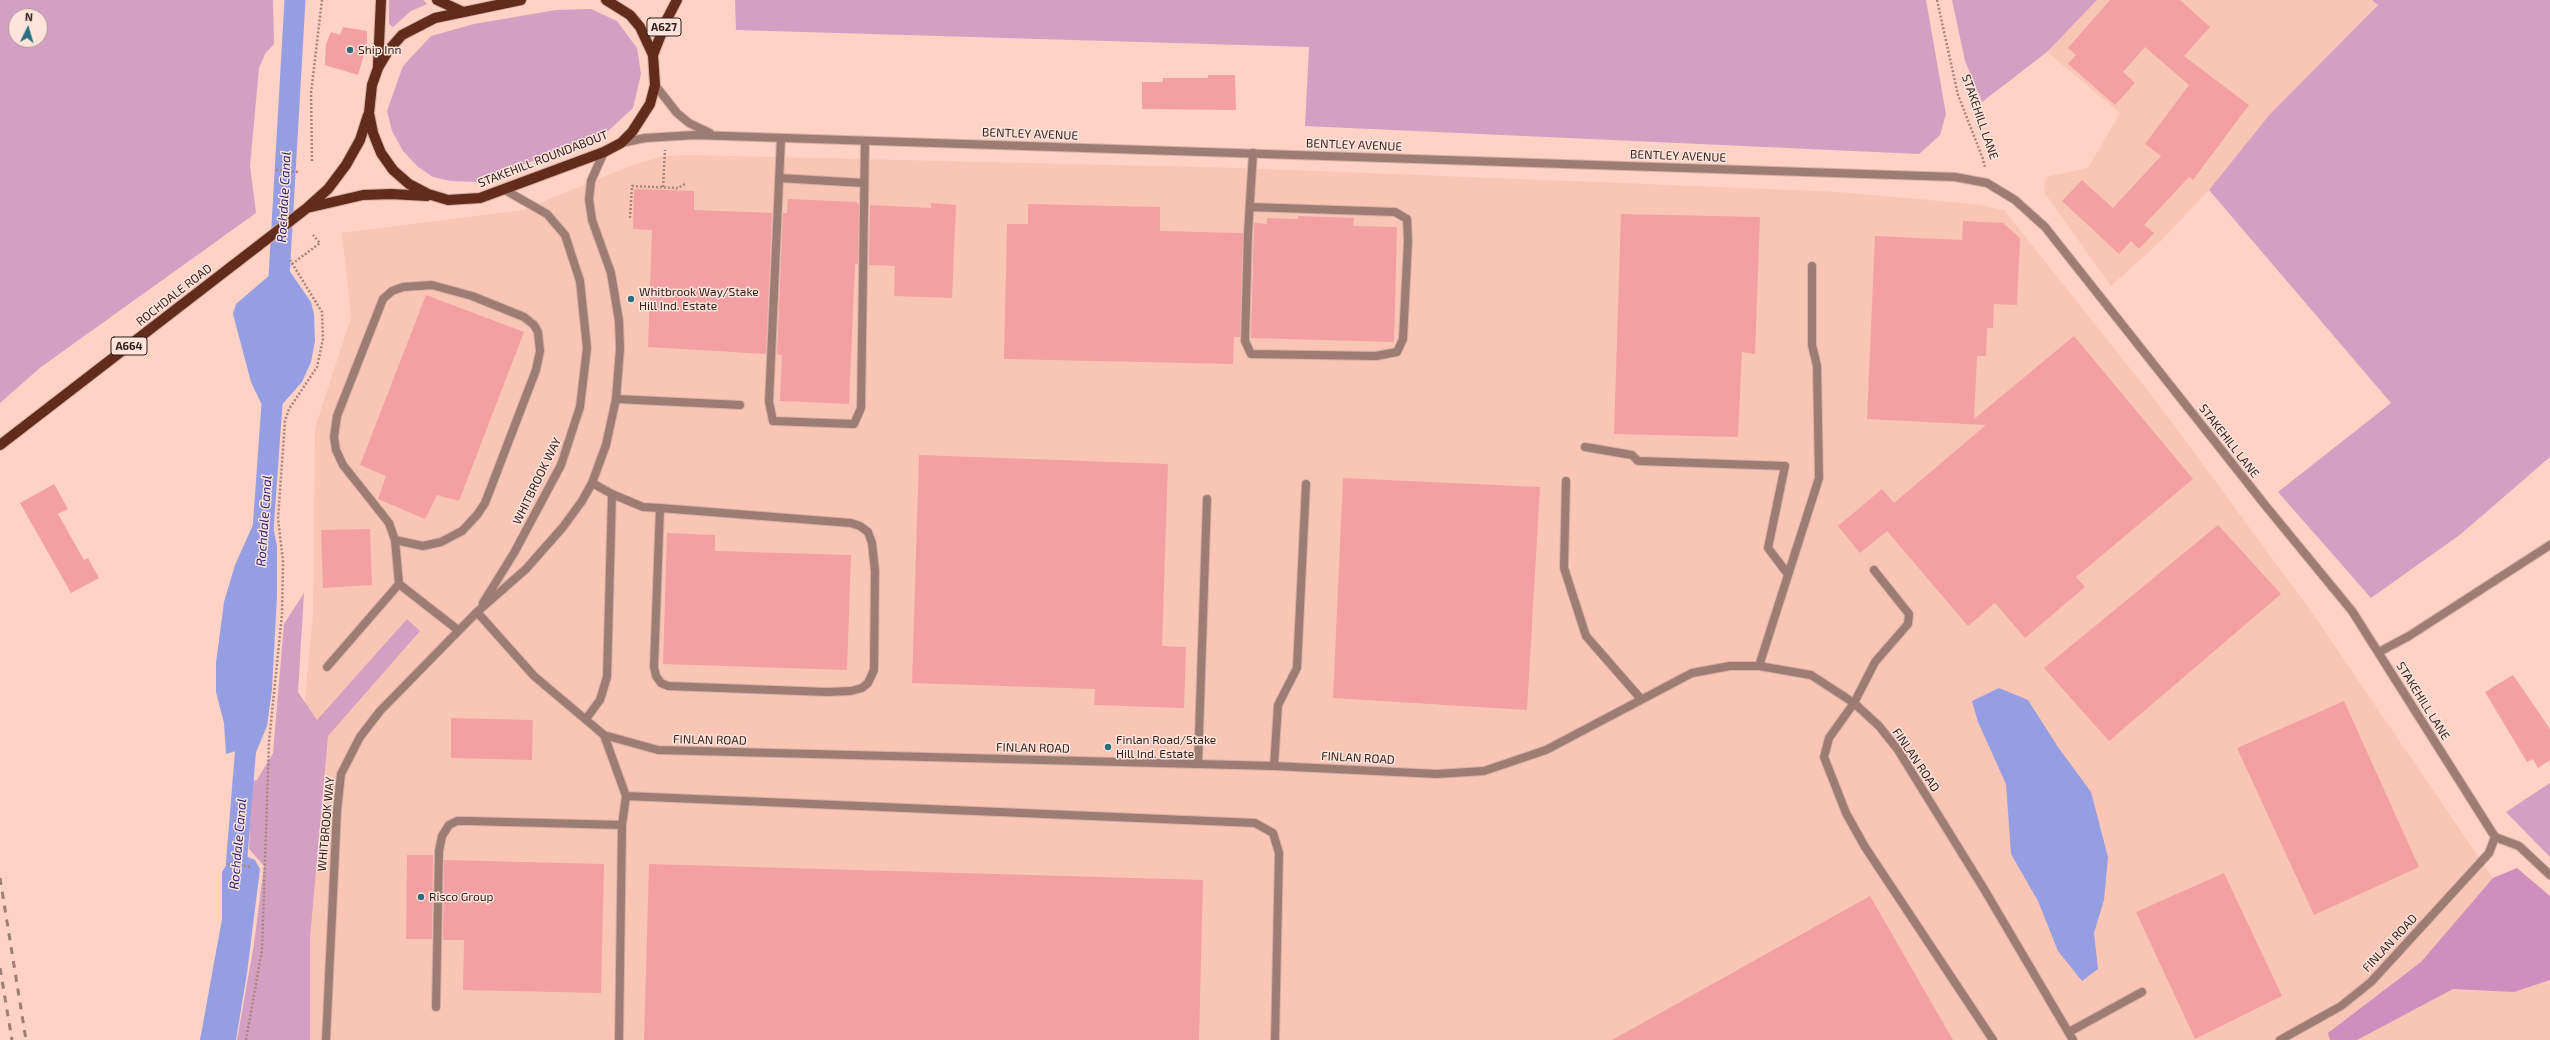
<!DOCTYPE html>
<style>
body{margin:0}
#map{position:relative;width:2550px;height:1040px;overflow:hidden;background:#fed2c5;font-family:"Exo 2",sans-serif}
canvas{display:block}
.north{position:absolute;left:8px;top:8px;width:40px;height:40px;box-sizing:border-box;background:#ffe4dc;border:1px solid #ab948e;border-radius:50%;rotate:5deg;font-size:11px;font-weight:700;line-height:16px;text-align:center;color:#2d1d19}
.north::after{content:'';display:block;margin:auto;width:14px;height:18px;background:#296d7e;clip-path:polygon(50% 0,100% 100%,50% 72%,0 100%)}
</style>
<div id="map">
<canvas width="2550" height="1040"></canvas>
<div class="north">N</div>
</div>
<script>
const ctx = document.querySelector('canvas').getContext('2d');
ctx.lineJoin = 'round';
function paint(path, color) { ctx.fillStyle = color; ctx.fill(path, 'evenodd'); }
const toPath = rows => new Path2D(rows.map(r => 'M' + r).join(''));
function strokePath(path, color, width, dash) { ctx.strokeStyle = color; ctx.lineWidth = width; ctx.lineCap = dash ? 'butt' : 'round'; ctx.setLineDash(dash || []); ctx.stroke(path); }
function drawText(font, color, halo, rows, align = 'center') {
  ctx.font = font + ' "Exo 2",sans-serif'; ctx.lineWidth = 3; ctx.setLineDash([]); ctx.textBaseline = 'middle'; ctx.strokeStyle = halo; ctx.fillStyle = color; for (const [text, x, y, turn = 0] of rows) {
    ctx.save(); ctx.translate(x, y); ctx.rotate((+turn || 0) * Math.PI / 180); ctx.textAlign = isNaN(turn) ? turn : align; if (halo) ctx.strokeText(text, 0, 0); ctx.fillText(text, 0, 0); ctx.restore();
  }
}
paint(toPath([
 [2097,0,2372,0,2378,4,2270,114,2209,190,2161,241,2111,286,2044,192,2046,177,2088,168,2120,113,2047,52],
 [690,155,1240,168,1621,183,1838,192,1974,204,2004,210,2160,406,2313,614,2550,962,2550,1040,272,1040,313,615,315,428,351,318,342,233,523,210,635,164,663,156]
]), '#f9c6b6');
paint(toPath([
 [0,0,273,0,274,44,265,54,259,68,250,166,256,213,41,367,0,403],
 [16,16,40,16,40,40,16,40],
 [389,0,423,0,427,4,411,11,393,27,389,24],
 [735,0,1926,0,1946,114,1940,135,1919,154,1305,126,1309,47,736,30],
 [1952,0,2097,0,2047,52,1982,102,1965,61],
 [2372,0,2550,0,2550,457,2461,534,2371,598,2278,492,2391,403,2209,190,2270,114,2378,5],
 [591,9,617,21,637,48,641,74,633,108,607,132,479,182,450,181,433,177,418,167,403,151,392,131,387,111,403,66,431,36,474,24,556,10],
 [304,593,298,692,317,720,407,619,420,631,328,736,310,938,310,1040,237,1040,254,944,264,866,249,849,252,781,257,780,273,753,284,624],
 [2550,783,2550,857,2506,812]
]), '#d3a0c3');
paint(toPath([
 [2517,868,2550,896,2550,980,2514,992,2453,989,2357,1040,2330,1040,2328,1033,2421,962,2493,878]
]), '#cf8ebd');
paint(toPath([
 [284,263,311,302,314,314,315,341,311,362,302,382,279,408,277,419,264,418,263,407,251,382,233,314,236,304],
 [257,516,271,517,277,546,277,596,272,689,267,726,254,757,252,774,237,773,238,756,236,751,226,754,224,723,216,692,216,663,224,602,235,565],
 [1999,688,2028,700,2058,747,2091,792,2108,857,2104,900,2094,933,2098,969,2082,981,2058,951,2038,901,2011,854,2006,784,1978,722,1972,701],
 [235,852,255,860,260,869,247,973,236,1040,200,1040,222,919,222,872]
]), '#959ee3');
strokePath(toPath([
 [278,295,295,0],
 [262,544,273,390],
 [235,881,246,745]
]), '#959ee3', 21);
paint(toPath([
 [2110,0,2180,0,2210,27,2184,56,2249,105,2193,180,2189,177,2144,225,2154,233,2139,249,2131,241,2119,254,2062,201,2082,180,2113,208,2161,156,2145,144,2189,85,2145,47,2123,72,2135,83,2115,105,2068,64,2076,55,2068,48],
 [343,27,367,31,367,44,358,75,325,65,326,44,331,32,340,35],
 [1208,75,1235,75,1236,110,1142,109,1142,82,1163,82,1163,78,1208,78],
 [634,189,694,191,694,210,772,213,766,354,648,347,652,230,633,229],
 [788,199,857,202,859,205,858,264,855,264,849,404,780,401,782,355,777,354,783,213,787,213],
 [931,203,956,205,952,298,894,296,895,266,869,265,870,205,931,208],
 [1028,204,1160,207,1160,231,1243,233,1240,337,1234,337,1233,364,1004,359,1007,224,1028,224],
 [1621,214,1760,217,1755,354,1742,352,1738,437,1614,434],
 [1298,216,1354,218,1353,226,1397,227,1394,342,1251,338,1254,223,1267,224,1267,218,1298,219],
 [1963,221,2003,223,2020,238,2017,305,1994,304,1993,328,1987,328,1986,356,1977,356,1974,419,2074,336,2193,479,2076,577,2085,587,2025,638,1995,603,1968,626,1887,531,1860,553,1838,526,1882,489,1894,503,1986,425,1867,419,1875,236,1962,240],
 [426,295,524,332,459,501,437,495,425,519,378,499,386,476,360,465],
 [919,455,1168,464,1162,646,1186,647,1184,708,1094,705,1095,689,912,683],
 [1343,478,1540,487,1527,710,1333,698],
 [54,484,68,509,58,514,84,560,88,558,99,578,71,593,20,503],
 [2218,525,2281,594,2109,741,2044,668],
 [370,529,372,585,323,588,321,530],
 [667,533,715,535,715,551,851,555,847,670,663,664],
 [2513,675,2550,729,2550,760,2538,768,2533,759,2527,762,2485,692],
 [2344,701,2419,867,2314,915,2237,748],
 [451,718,533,720,532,760,451,758],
 [407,855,433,855,432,939,406,939],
 [444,860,604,864,601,993,463,990,464,940,443,940],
 [649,864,1203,880,1199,1040,644,1040],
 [2224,873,2282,996,2195,1039,2136,912],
 [1870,896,1953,1040,1612,1040]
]), '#f3a0a2');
const service = toPath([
 [781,138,769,402,773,421,854,424,861,408,865,141],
 [779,178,864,183],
 [1250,207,1395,212,1407,219,1408,241,1403,339,1397,352,1376,356,1251,354,1245,341,1248,233,1253,153],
 [616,399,740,405],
 [1585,447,1632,455,1638,461,1785,466,1768,548,1787,573],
 [1566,481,1564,568,1586,636,1641,699],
 [612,494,643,507,660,508,851,523,860,526,868,532,872,543,875,571,874,670,868,683,862,688,851,691,827,692,668,686,661,683,656,676,654,667,660,508],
 [395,540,423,546,441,542,462,531,477,515,485,503,536,370,540,351,538,332,534,325,524,317,472,296,432,285,403,287,392,291,383,299,337,416,334,437,336,450,343,465,389,523,395,540,399,584,458,630],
 [1874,570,1909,614,1908,624,1875,662,1854,703,1829,738,1824,757,1846,813,1865,847,1993,1040],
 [2379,652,2409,636,2550,545],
 [1759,666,1819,478,1817,366,1812,345,1812,266],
 [327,667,399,584],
 [604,735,626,796,622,825,619,1040],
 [1198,764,1207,499],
 [1274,766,1278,705,1297,668,1306,484],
 [626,796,1255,823,1273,833,1279,853,1275,1040],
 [436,1007,439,851,442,836,449,825,457,821,468,821,622,825],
 [2069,1032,2142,992]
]);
const minor = toPath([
 [655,85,677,113,689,123,710,133],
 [621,143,645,138,695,135,1955,177,1987,183,2015,200,2045,227,2265,505,2352,611,2495,837,2519,846,2550,875],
 [483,603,514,553,561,465,580,407,587,348,580,281,565,235,547,214,505,190],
 [477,612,534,676,604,735,658,750,1274,766,1437,774,1484,771,1546,750,1692,673,1730,666,1759,666,1811,675,1854,703,1879,726,1898,750,1984,889,2073,1040],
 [586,719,600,700,607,677,612,494,592,483],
 [326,1040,337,811,341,774,360,737,380,711,477,612,526,569,563,527,582,501,592,483,606,445,616,399,620,349,619,321,611,273,592,220,589,199,591,181,604,152],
 [2280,1040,2341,1006,2371,982,2489,853,2495,837]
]);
const primary = toPath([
 [437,0,461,11],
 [521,0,435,18,402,35,388,51,378,68,372,85,369,113,373,133,381,153,393,170,409,184,428,194,448,200,480,198,604,152,621,143,632,132,650,104,655,85,653,55,640,27,630,15,606,0],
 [653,55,667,19,677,0],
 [378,66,381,0],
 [308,207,328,189,346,165,360,140,368,115],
 [307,208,363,195,391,194,427,196],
 [0,445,258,246]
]);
strokePath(service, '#d8b1a6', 10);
strokePath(minor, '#d8b1a6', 10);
strokePath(primary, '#d8b1a6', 12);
strokePath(toPath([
 [1937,0,1958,95,1983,159,1985,168],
 [312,161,311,93,322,0],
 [276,170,298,172],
 [663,187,665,150],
 [630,218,632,186,678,188,685,184],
 [292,264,320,243,313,235],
 [228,864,252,867],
 [246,1040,262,950,269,742,282,614,283,561,278,519,285,421,289,409,317,367,323,339,322,312,290,260]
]), '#a6857c', 2.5, [2, 2]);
strokePath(service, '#9d7c71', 8);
strokePath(minor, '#9d7c71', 8);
strokePath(primary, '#622b1b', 10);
strokePath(toPath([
 [0,878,26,1040],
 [0,968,12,1040]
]), '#9d7e75', 3, [7, 7]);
const primaryBridge = toPath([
 [258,246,307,208]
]);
strokePath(primaryBridge, '#d8b1a6', 12, []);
strokePath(primaryBridge, '#622b1b', 10);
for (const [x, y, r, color] of [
 [350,50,4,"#296d7e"],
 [631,299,4,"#296d7e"],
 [1108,747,4,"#296d7e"],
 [421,897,4,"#296d7e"]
]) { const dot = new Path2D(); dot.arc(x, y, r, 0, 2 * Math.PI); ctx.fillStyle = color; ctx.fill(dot); strokePath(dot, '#ffe4dc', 1.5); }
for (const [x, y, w] of [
 [664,27,34],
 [129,346,36]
]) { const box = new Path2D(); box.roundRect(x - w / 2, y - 9, w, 18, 3); ctx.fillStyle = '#ffe4dc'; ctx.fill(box); strokePath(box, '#2d1d19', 1); }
drawText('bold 11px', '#2d1d19', null, [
 ["A627",664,27],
 ["A664",129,346]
]);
drawText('12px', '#2d1d19', '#ffe4dc', [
 ["Ship Inn",358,50],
 ["Whitbrook Way/Stake",639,292],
 ["Hill Ind. Estate",639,306],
 ["Finlan Road/Stake",1116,740],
 ["Hill Ind. Estate",1116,754],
 ["Risco Group",429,897]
], 'left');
drawText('12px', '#2d1d19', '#ffe4dc', [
 ["STAKEHILL LANE",1980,117,71],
 ["BENTLEY AVENUE",1030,134,2],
 ["BENTLEY AVENUE",1354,145,2],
 ["BENTLEY AVENUE",1678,156,2],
 ["STAKEHILL ROUNDABOUT",543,159,-21],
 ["ROCHDALE ROAD",174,295,-38],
 ["STAKEHILL LANE",2229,441,52],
 ["WHITBROOK WAY",537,481,-64],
 ["STAKEHILL LANE",2423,701,58],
 ["FINLAN ROAD",710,740,1],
 ["FINLAN ROAD",1033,748,1],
 ["FINLAN ROAD",1358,758,3],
 ["FINLAN ROAD",1916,760,56],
 ["WHITBROOK WAY",326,824,-85],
 ["FINLAN ROAD",2390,943,-47]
]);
drawText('italic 13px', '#262371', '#ffe4dc', [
 ["Rochdale Canal",284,197,-87],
 ["Rochdale Canal",264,521,-86],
 ["Rochdale Canal",238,844,-85]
]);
</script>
